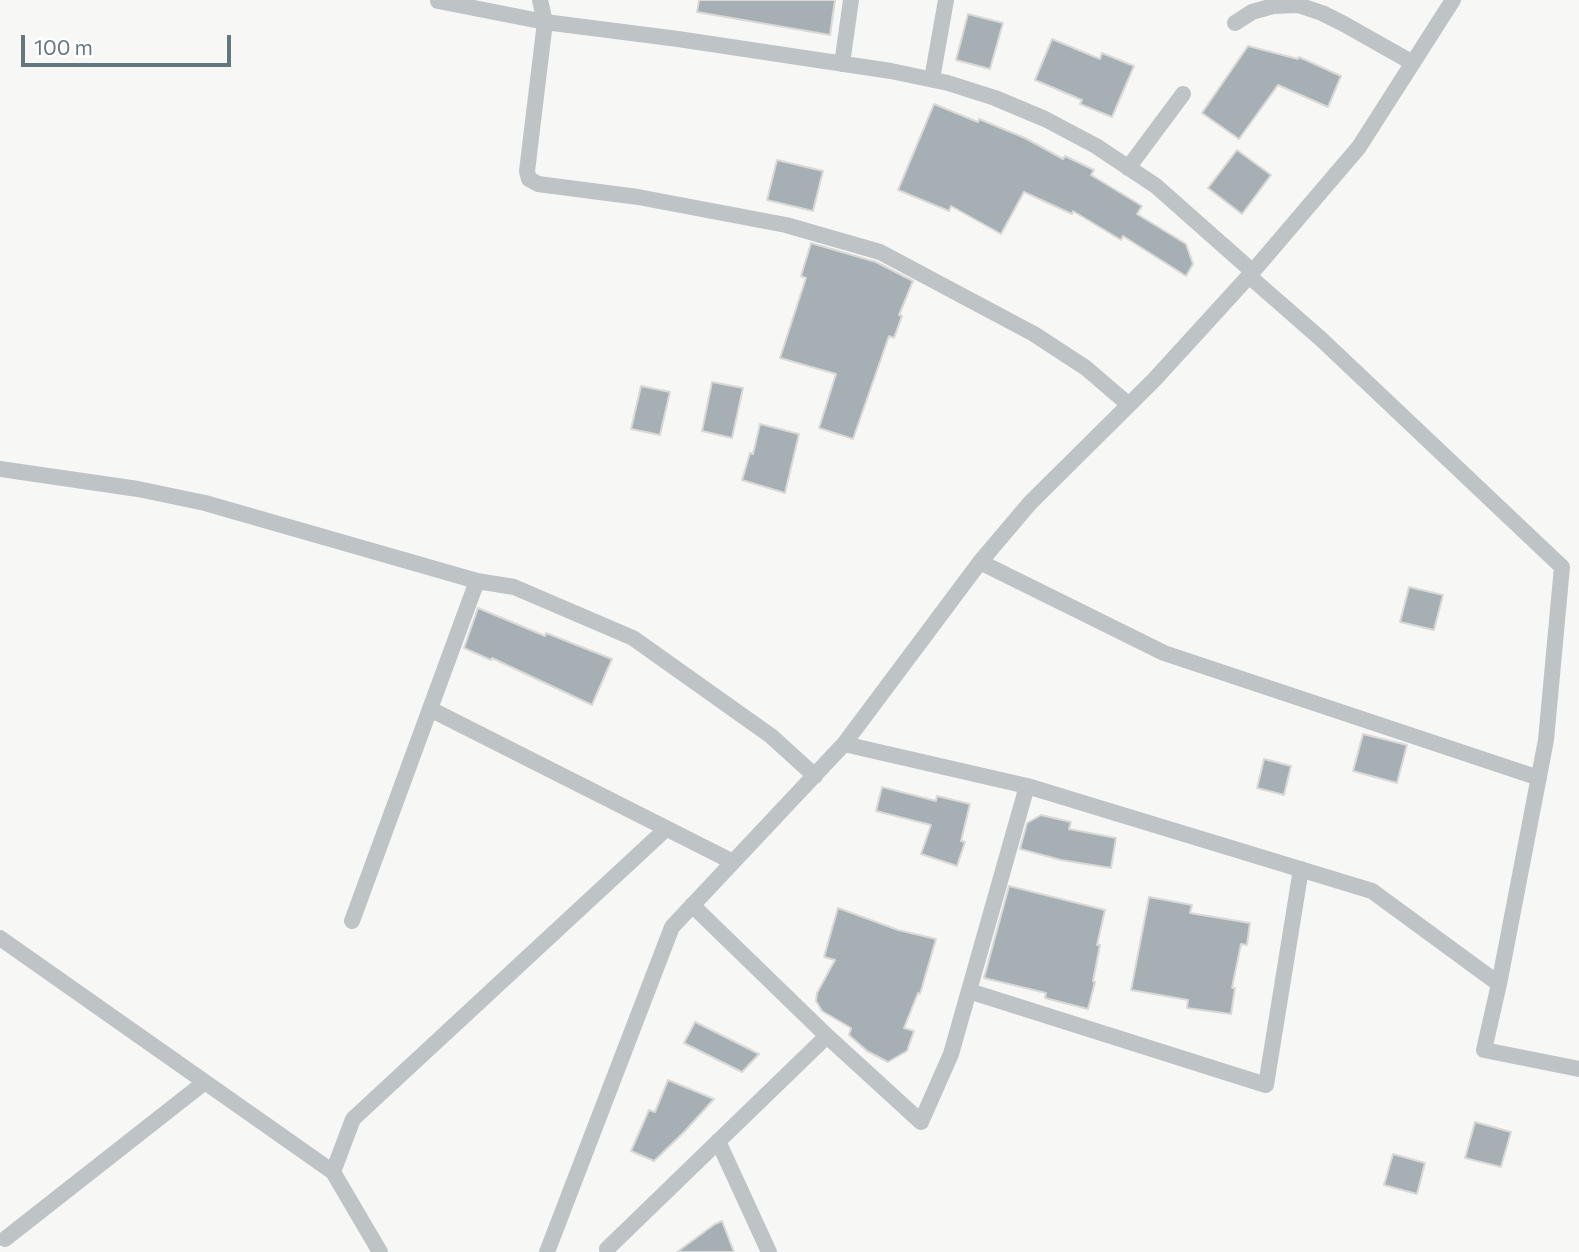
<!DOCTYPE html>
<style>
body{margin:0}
#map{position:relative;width:1579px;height:1252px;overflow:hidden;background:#f7f7f5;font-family:Commissioner,sans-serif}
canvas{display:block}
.scale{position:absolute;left:21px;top:35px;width:210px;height:32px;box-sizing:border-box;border:4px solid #64767e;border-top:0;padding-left:9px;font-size:21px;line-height:24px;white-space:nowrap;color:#64767e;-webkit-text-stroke:5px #fff;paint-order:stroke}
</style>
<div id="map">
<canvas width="1579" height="1252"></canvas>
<div class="scale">100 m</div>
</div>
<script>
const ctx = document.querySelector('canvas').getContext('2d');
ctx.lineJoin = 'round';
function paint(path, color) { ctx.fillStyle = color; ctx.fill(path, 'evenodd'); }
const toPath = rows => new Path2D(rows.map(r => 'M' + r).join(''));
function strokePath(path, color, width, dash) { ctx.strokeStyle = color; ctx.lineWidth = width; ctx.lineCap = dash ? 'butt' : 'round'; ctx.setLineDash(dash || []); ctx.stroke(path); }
const building = toPath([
 [699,0,835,0,830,35,697,12,699,0],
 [968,14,1003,23,990,69,956,60,968,14],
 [1052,39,1100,59,1102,53,1134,66,1112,117,1080,104,1082,100,1035,80,1052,39],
 [1248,46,1298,59,1299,57,1341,76,1328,107,1278,85,1239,139,1202,113,1248,46],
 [934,104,978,122,979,119,1025,138,1063,159,1065,156,1094,170,1091,175,1142,206,1137,214,1186,244,1193,264,1186,276,1123,236,1121,240,1073,211,1072,214,1024,192,1001,234,951,206,949,211,898,190,934,104],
 [1237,150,1271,175,1242,214,1208,188,1237,150],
 [777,160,823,171,813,211,767,200,777,160],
 [811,243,876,262,913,281,899,315,902,316,894,338,889,336,853,439,819,428,836,374,780,358,806,278,801,276,811,243],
 [712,382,743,388,732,438,702,431,712,382],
 [641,386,670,392,660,435,631,429,641,386],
 [760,424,799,434,785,493,742,480,750,453,753,454,760,424],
 [1409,587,1443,595,1434,630,1400,622,1409,587],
 [478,608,545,636,546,633,612,659,592,705,492,658,491,660,464,648,478,608],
 [1363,734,1407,745,1397,783,1353,771,1363,734],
 [1264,759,1291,766,1284,795,1257,788,1264,759],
 [882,787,936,801,937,796,970,804,961,841,965,842,957,866,921,854,931,825,876,811,882,787],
 [1041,815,1071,822,1069,829,1116,838,1111,868,1061,860,1020,849,1027,823,1041,815],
 [1009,886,1105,910,1097,945,1100,945,1093,981,1095,982,1088,1009,1045,998,1046,993,984,978,1009,886],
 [1149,897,1192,905,1190,913,1250,923,1247,945,1241,944,1232,988,1235,988,1231,1014,1187,1008,1188,1000,1131,990,1149,897],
 [838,908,898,930,936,939,920,994,918,993,904,1028,914,1031,907,1051,888,1062,867,1051,849,1035,851,1028,822,1011,816,1001,817,993,835,960,824,957,838,908],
 [695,1022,759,1054,742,1072,684,1043,695,1022],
 [668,1080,714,1099,684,1132,654,1161,631,1151,649,1110,655,1112,668,1080],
 [1475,1122,1511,1132,1501,1167,1465,1158,1475,1122],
 [1393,1154,1425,1163,1417,1194,1384,1185,1393,1154],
 [722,1221,734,1252,677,1252,715,1224,722,1221]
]);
paint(building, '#a6b0b4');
strokePath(building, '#d9d9d7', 2);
strokePath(toPath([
 [438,1,545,22,540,0],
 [1235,23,1252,12,1273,6,1298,5,1322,13,1344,24,1413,63],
 [842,64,851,0],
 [932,79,946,0],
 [1128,168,1183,94],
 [1249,276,1321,339,1562,567,1546,740,1499,984,1484,1050,1579,1069],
 [1129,405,1086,368,1034,334,880,252,786,225,638,197,538,184,529,179,527,171,545,22,678,39,891,71,948,83,995,98,1045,119,1096,146,1156,186,1252,271],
 [0,469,138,489,205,503,477,581,514,587,633,638,771,736,815,776],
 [980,562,1164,653,1539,778],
 [430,709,733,862],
 [844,744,1027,786,1372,891,1499,984],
 [692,905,827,1036,921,1122,951,1054,1027,786],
 [352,921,477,581],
 [0,938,333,1172,380,1252],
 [969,991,1266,1085,1301,869],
 [718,1141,769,1252],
 [333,1172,353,1119,666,829],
 [5,1239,205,1082],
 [547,1252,672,927,844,744,980,562,1030,503,1154,380,1249,276,1359,147,1453,0],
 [608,1252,607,1249,827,1036]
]), '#bec4c6', 16);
</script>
